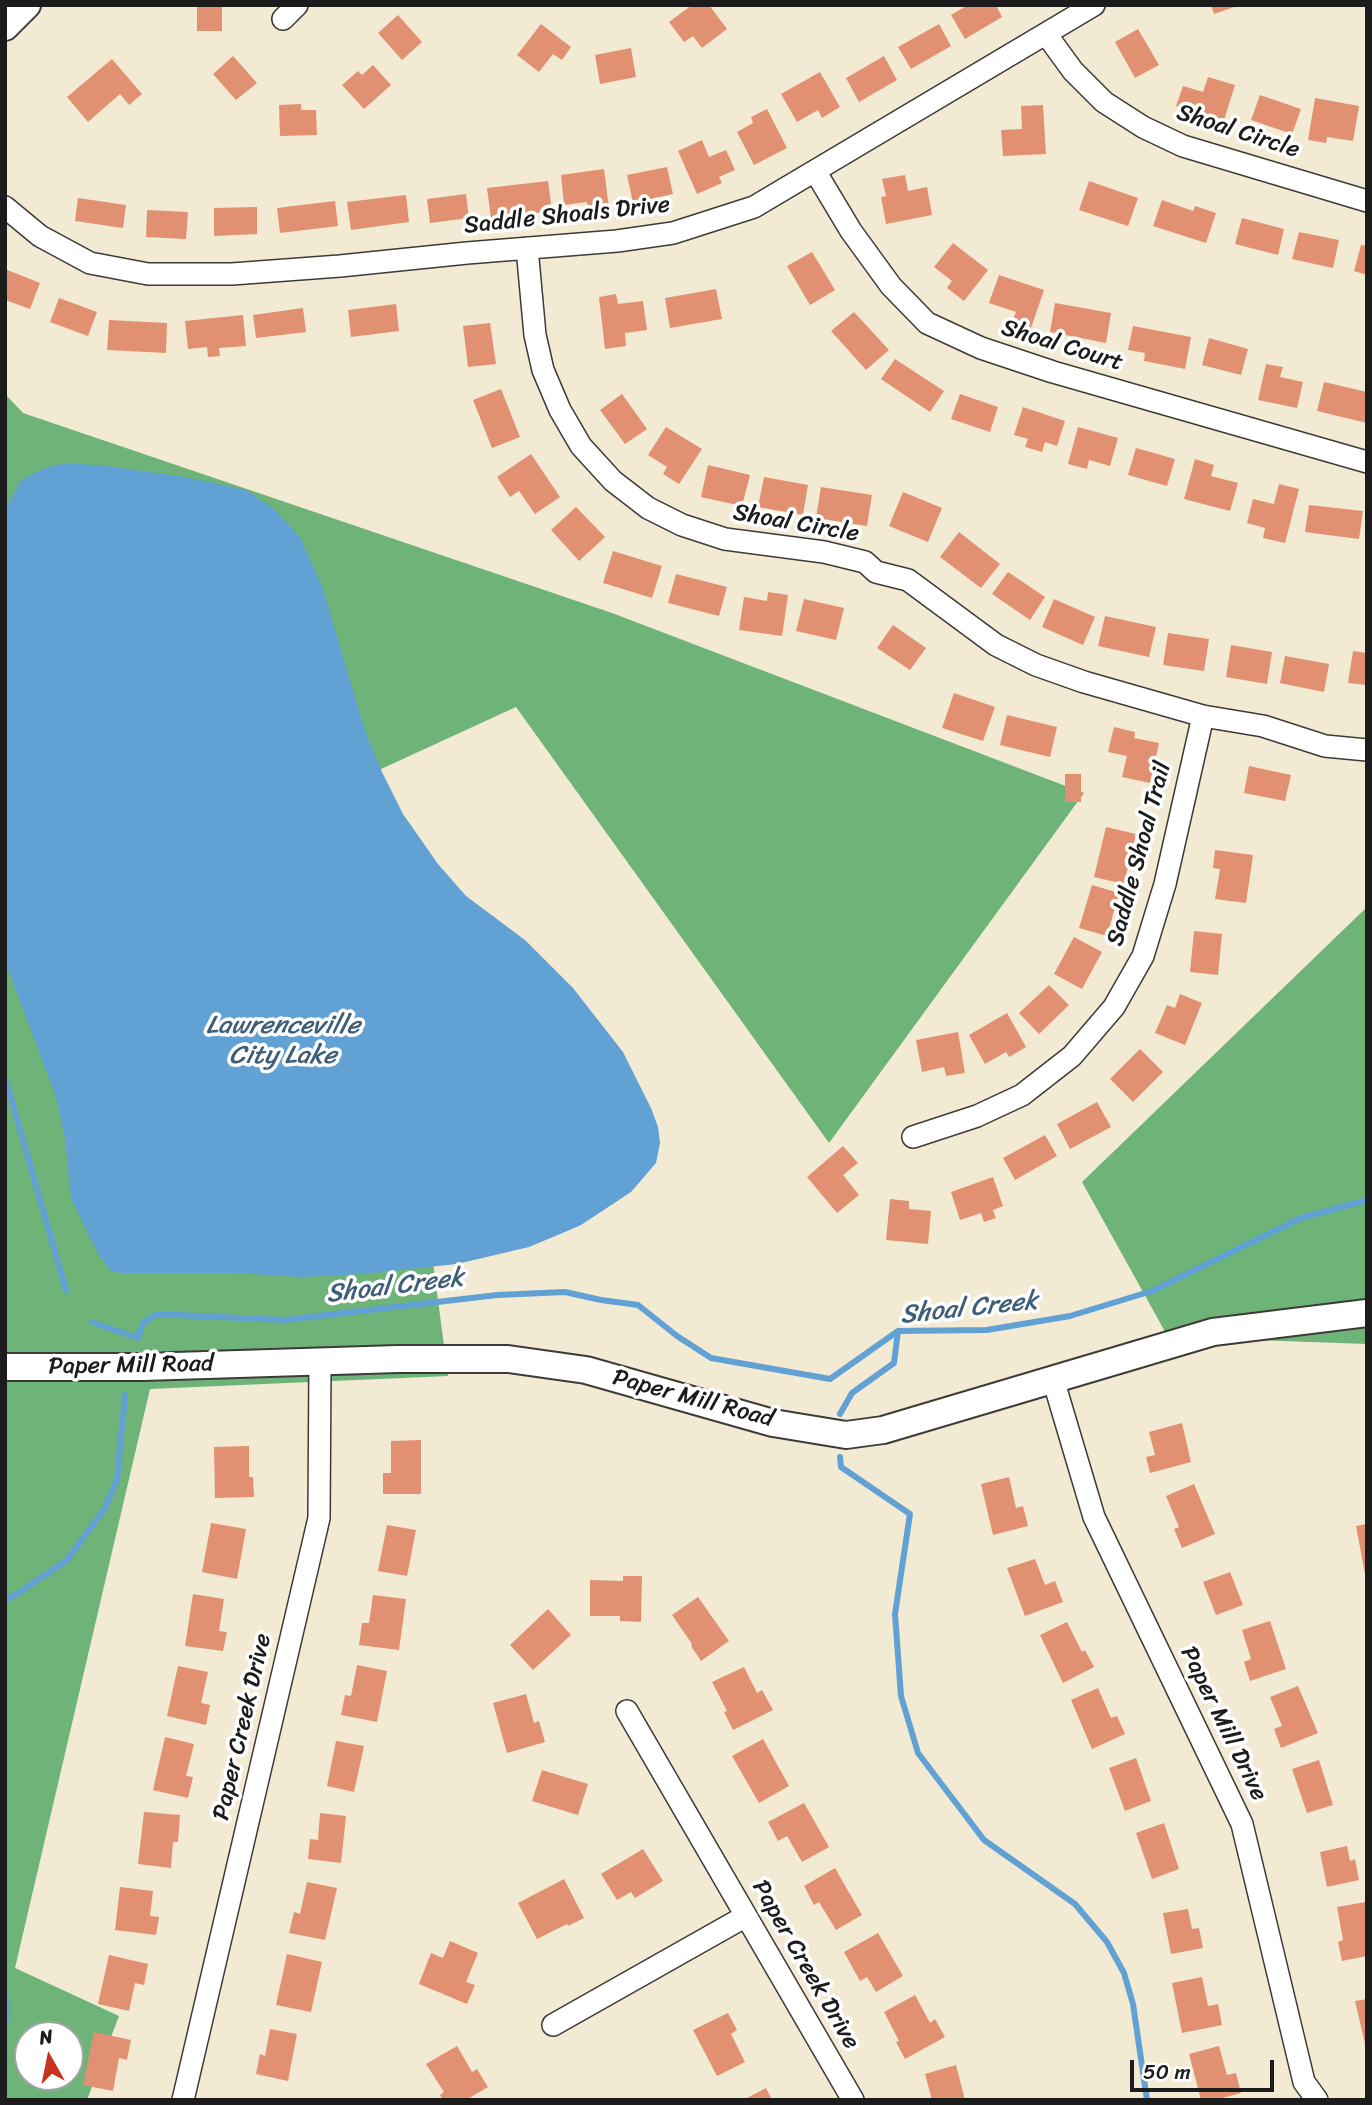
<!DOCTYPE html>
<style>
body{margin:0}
#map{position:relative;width:1372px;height:2105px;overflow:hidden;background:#f3ead3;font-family:Sriracha,sans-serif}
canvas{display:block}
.frame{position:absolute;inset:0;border:7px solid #1c1c1c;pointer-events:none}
.north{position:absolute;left:14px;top:2021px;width:70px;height:70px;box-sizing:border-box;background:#fff;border:2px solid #a4a4a4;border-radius:50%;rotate:351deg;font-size:19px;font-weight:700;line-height:28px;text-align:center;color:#1c1c1c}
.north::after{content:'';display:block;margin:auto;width:24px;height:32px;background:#c8321e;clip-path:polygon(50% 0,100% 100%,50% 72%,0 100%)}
.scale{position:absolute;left:1130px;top:2060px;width:144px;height:32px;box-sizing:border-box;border:4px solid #1c1c1c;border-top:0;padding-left:9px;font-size:21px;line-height:24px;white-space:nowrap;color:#1c1c1c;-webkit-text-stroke:5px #fff;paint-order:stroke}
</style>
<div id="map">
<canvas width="1372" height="2105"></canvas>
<div class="frame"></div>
<div class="north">N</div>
<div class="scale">50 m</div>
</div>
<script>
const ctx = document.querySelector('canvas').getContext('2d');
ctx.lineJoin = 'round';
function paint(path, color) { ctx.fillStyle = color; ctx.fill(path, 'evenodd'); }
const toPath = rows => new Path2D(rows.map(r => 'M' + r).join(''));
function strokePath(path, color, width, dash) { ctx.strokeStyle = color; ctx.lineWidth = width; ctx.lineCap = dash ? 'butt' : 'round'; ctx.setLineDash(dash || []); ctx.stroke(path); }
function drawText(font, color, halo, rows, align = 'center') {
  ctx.font = font + ' Sriracha,sans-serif'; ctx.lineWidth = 7; ctx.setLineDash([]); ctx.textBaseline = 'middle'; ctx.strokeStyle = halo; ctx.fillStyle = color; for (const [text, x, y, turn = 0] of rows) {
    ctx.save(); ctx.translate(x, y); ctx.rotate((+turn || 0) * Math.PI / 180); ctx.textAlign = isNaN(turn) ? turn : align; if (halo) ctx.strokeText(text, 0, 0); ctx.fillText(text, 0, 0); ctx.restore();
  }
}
paint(toPath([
 [5,394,23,413,612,613,1084,793,829,1143,516,707,194,855,433,1262,448,1376,150,1389,15,1968,119,2016,87,2100,5,2100],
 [28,2035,70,2035,70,2077,28,2077],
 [1367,907,1367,1344,1168,1337,1082,1182]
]), '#6eb479');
paint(toPath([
 [66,463,107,466,185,477,246,490,274,509,300,537,323,589,365,731,382,772,403,814,438,864,466,896,525,940,573,988,623,1052,651,1108,658,1127,660,1143,656,1163,631,1192,581,1225,572,1229,529,1247,457,1264,363,1274,302,1277,234,1273,120,1273,111,1271,97,1252,71,1198,65,1138,56,1097,5,961,5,511,21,480,45,468]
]), '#61a1d4');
strokePath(toPath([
 [5,1077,66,1290],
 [92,1322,138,1338,143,1323,157,1314,284,1320,497,1295,565,1292,601,1300,638,1305,677,1336,711,1358,830,1379,898,1331,987,1330,1070,1316,1152,1291,1301,1218,1367,1200],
 [840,1414,852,1393,894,1363,898,1331],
 [840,1457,841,1467,910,1514,895,1614,901,1696,918,1753,984,1840,1075,1904,1107,1942,1124,1973,1133,2004,1147,2100],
 [5,1600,17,1594,67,1560,105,1508,117,1479,125,1395],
 [5,1989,7,2011,5,2028]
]), '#61a1d4', 6);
paint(toPath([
 [197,5,222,5,222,31,197,31],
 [692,5,709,5,727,29,702,48,693,36,684,42,669,22],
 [968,5,996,5,1002,17,965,39,951,15],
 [1211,5,1237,5,1237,6,1214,14],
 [398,15,422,42,402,60,378,33],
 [541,24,571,47,562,60,553,54,539,72,517,55],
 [939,24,951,46,911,69,898,47],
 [1138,29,1159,65,1135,78,1115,42],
 [631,48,636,77,600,84,595,55],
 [233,56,257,83,236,100,213,74],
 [884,56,897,80,859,102,846,78],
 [112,59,142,94,129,105,120,94,88,122,67,97],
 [373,65,391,85,364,109,342,85,358,71,362,75],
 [820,72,840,107,822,118,818,110,797,122,781,94],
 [1208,77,1235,85,1224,120,1176,106,1183,86,1203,92],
 [1260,95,1301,109,1292,134,1251,120],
 [1315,98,1359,106,1353,141,1327,137,1326,143,1308,140],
 [301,104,301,110,316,110,317,135,280,136,279,105],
 [1043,105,1046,154,1003,156,1001,130,1022,129,1021,106],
 [767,109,787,148,754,165,737,132,753,123,751,117],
 [702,140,709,157,726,150,735,170,719,177,722,183,697,194,678,151],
 [667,167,673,194,633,203,627,175],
 [604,169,609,208,588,211,587,202,564,205,561,175],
 [905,175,908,191,927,187,932,215,886,224,881,197,886,196,882,179],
 [548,181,552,211,491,218,487,188],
 [1089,181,1138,198,1128,226,1079,210],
 [466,194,469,218,430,223,427,199],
 [406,195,409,222,351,230,347,202],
 [78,198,126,205,123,228,75,221],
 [1162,200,1193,211,1195,206,1216,213,1206,243,1153,226],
 [335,201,338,226,280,233,277,208],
 [257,207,257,234,214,236,214,208],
 [147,210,188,212,186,239,146,237],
 [1242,218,1284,229,1278,255,1235,244],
 [1299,232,1339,240,1333,268,1292,259],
 [953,243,988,270,964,301,947,288,952,281,934,267],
 [1361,245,1367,246,1367,275,1354,271],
 [812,252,835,290,810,305,787,266],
 [5,269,40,283,30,309,5,300],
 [999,275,1044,290,1031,328,1012,321,1016,312,989,303],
 [716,289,722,319,670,328,665,298],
 [616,294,618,304,643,301,647,330,625,333,626,346,605,349,599,297],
 [59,298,97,312,88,336,50,322],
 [1055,303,1111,313,1106,343,1050,332],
 [396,304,399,331,351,337,348,310],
 [303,308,306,332,256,338,253,315],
 [854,312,889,350,866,370,831,331],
 [243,315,246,346,219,348,220,356,208,357,207,347,188,349,185,321],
 [109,320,167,323,166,353,107,350],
 [490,323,496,364,468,367,463,326],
 [1133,326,1191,337,1185,369,1144,361,1145,353,1128,350],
 [1209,338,1248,349,1241,375,1202,365],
 [895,359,944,391,930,412,881,379],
 [1266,364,1283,367,1280,377,1303,382,1297,408,1258,400],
 [1324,382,1367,392,1367,423,1317,411],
 [501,389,520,437,492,448,473,400],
 [622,394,647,429,625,444,600,410],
 [960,394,998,407,990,432,951,419],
 [1023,407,1065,421,1057,446,1045,442,1042,452,1025,447,1028,439,1014,435],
 [666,427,702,449,679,484,663,474,667,467,648,455],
 [1078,427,1118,438,1110,466,1089,460,1087,469,1068,464],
 [1136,448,1175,459,1167,486,1128,475],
 [531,454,560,497,535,514,519,491,510,497,497,477],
 [1195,459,1214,465,1211,476,1238,483,1230,511,1184,499],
 [708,465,750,475,742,506,701,497],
 [764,477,808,485,803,515,758,507],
 [1279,484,1299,489,1285,543,1263,538,1265,528,1247,523,1253,499,1274,504],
 [821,487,872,495,867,526,816,518],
 [903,492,942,508,928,542,889,526],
 [1309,505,1363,511,1359,539,1305,532],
 [576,507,605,537,579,561,551,530],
 [959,532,1000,564,981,588,940,557],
 [613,551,662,566,652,598,603,583],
 [1008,572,1045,597,1030,620,992,594],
 [676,574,727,587,719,616,668,603],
 [768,592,788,595,782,636,739,630,744,597,767,601],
 [804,599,844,608,836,640,796,631],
 [1054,599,1095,617,1083,645,1042,627],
 [1105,616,1156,627,1149,657,1098,646],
 [893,625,926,648,910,670,877,648],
 [1168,633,1209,639,1204,671,1163,665],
 [1231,645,1272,652,1267,684,1226,677],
 [1353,651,1367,653,1367,685,1348,683],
 [1285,656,1329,664,1324,692,1280,683],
 [954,693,995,707,983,741,942,728],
 [1007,715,1057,727,1050,757,1000,745],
 [1114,727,1135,732,1134,738,1159,743,1150,783,1122,777,1127,756,1108,752],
 [1249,766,1291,775,1285,801,1244,793],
 [1065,774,1081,774,1081,802,1065,802],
 [1106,827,1136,834,1124,884,1094,877],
 [1215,850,1253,855,1246,903,1215,899,1220,869,1213,868],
 [1092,885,1119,893,1107,936,1079,928],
 [1194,931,1222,934,1218,975,1190,972],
 [1074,937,1102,952,1082,989,1054,974],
 [1049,985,1069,1005,1039,1034,1019,1013],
 [1180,994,1202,1003,1185,1045,1155,1033,1167,1005,1175,1008],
 [1007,1013,1026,1047,1009,1057,1006,1052,985,1064,969,1035],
 [958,1032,965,1073,946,1076,944,1067,922,1072,916,1040],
 [1140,1049,1163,1072,1133,1102,1110,1079],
 [1097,1102,1111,1127,1070,1149,1057,1124],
 [1045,1135,1057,1156,1015,1180,1003,1158],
 [843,1146,858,1163,843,1175,859,1195,837,1213,807,1177],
 [993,1177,1003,1206,993,1210,996,1218,984,1222,981,1213,960,1220,951,1192],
 [890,1199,909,1201,909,1209,931,1211,928,1244,886,1240],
 [1182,1423,1191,1462,1150,1473,1146,1457,1155,1455,1149,1432],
 [421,1440,421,1494,383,1494,383,1473,391,1473,391,1441],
 [249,1446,249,1477,253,1477,254,1497,215,1498,214,1447],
 [1009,1477,1016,1508,1023,1506,1028,1526,993,1535,981,1484],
 [1194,1484,1215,1534,1182,1548,1174,1529,1179,1527,1166,1496],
 [211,1523,246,1529,237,1579,202,1572],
 [1367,1524,1367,1574,1365,1574,1356,1526],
 [387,1525,416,1530,407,1576,378,1571],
 [1035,1559,1045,1585,1055,1581,1063,1602,1025,1616,1007,1568],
 [1230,1572,1243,1605,1216,1615,1203,1582],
 [623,1576,642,1576,641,1622,620,1621,620,1616,590,1616,590,1580,623,1581],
 [193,1594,224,1599,219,1631,227,1632,223,1651,185,1646],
 [373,1595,406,1599,399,1650,359,1645,362,1623,369,1623],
 [698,1597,729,1641,701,1661,691,1646,692,1644,672,1615],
 [548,1609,571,1635,533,1670,510,1645],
 [1270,1621,1286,1669,1250,1681,1244,1662,1251,1659,1242,1630],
 [1067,1622,1082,1652,1085,1650,1094,1667,1063,1683,1040,1635],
 [357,1665,387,1671,377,1722,341,1715,345,1695,351,1696],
 [178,1666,208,1672,201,1703,210,1705,206,1725,167,1716],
 [744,1667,757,1693,762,1690,773,1710,733,1730,724,1712,727,1711,712,1682],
 [1298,1686,1318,1733,1281,1748,1274,1729,1282,1726,1270,1697],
 [1098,1688,1111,1718,1117,1716,1125,1734,1092,1749,1071,1700],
 [526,1694,534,1723,539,1721,545,1742,507,1753,493,1703],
 [165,1737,194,1744,186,1776,193,1777,188,1798,153,1790],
 [763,1739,789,1786,759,1803,732,1756],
 [336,1741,364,1746,354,1792,327,1786],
 [1136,1758,1151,1801,1125,1811,1109,1768],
 [1319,1760,1333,1805,1307,1813,1292,1769],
 [542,1770,588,1784,578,1815,532,1801],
 [804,1803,829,1847,802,1862,787,1836,778,1841,768,1822],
 [144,1812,180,1815,178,1842,173,1842,171,1868,138,1864],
 [320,1813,346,1816,341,1863,308,1859,310,1839,318,1840],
 [1164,1823,1179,1869,1152,1879,1136,1833],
 [1347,1846,1350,1861,1355,1859,1359,1880,1327,1887,1320,1852],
 [643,1849,663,1881,635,1898,631,1892,617,1900,601,1874],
 [835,1868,862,1915,836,1930,819,1902,814,1905,804,1886],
 [564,1879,584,1918,568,1926,567,1924,537,1939,518,1903],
 [307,1882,337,1888,325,1940,289,1933,294,1912,300,1914],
 [120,1887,153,1891,150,1916,159,1917,156,1935,115,1930],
 [1366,1902,1367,1956,1342,1961,1338,1942,1343,1940,1337,1907],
 [1188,1909,1192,1929,1199,1928,1203,1948,1171,1954,1163,1913],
 [878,1933,903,1976,876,1992,867,1977,860,1981,844,1952],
 [450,1941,478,1953,466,1982,475,1985,467,2004,419,1984,431,1953,443,1958],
 [287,1954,322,1962,311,2012,276,2005],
 [109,1955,148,1964,144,1985,135,1983,129,2011,98,2004],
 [1202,1977,1208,2006,1218,2004,1222,2025,1182,2033,1172,1983],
 [915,1995,930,2023,935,2019,945,2037,905,2059,896,2042,899,2041,884,2012],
 [1367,1999,1367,2048,1366,2048,1355,2001],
 [728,2013,737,2030,731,2034,745,2062,717,2076,693,2030],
 [270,2029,297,2034,288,2081,256,2074,260,2054,265,2056],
 [94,2032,131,2040,127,2060,119,2058,113,2091,83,2085],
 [457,2046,472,2072,477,2069,488,2087,466,2100,443,2100,440,2095,444,2092,426,2064],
 [1219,2046,1227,2075,1236,2073,1241,2093,1215,2100,1201,2100,1189,2054],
 [956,2065,965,2100,932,2100,925,2074],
 [766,2088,772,2100,743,2100]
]), '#e19172');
const minor = toPath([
 [283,19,297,5],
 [1046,34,1073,71,1104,102,1143,127,1183,146,1367,201],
 [815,171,851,231,891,286,927,323,981,348,1053,372,1367,462],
 [5,207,40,236,90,263,148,274,232,274,340,266,467,253,617,241,673,233,754,207,1094,5],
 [527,248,535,335,543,370,560,410,581,446,613,481,648,508,682,525,725,539,824,552,865,562,876,572,908,580,996,645,1036,665,1084,682,1203,716,1263,726,1325,746,1367,750],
 [913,1137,977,1116,1022,1095,1072,1056,1114,1007,1143,956,1165,884,1203,716],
 [1053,1379,1094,1517,1242,1824,1304,2082,1317,2100],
 [627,1711,853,2100],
 [553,2025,746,1916],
 [183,2100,319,1518,320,1362]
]);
const tertiary = toPath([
 [5,27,27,5],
 [5,1367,143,1367,398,1359,508,1359,586,1370,773,1423,846,1435,883,1430,1213,1332,1367,1313]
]);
strokePath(minor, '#3c3b37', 24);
strokePath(tertiary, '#3c3b37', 30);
strokePath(minor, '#fff', 21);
strokePath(tertiary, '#fff', 26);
drawText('24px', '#1c1c1c', '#fff', [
 ["Shoal Circle",1238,132,18],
 ["Saddle Shoals Drive",567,216,-6],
 ["Shoal Court",1062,346,17],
 ["Shoal Circle",796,524,10],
 ["Saddle Shoal Trail",1140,854,-75],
 ["Paper Mill Road",131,1366,-1],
 ["Paper Mill Road",693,1399,15],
 ["Paper Mill Drive",1223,1724,64],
 ["Paper Creek Drive",243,1727,-77],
 ["Paper Creek Drive",805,1965,60]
]);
drawText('italic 26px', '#3e5e78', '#fff', [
 ["Lawrenceville",283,1026],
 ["City Lake",283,1056],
 ["Shoal Creek",395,1287,-7],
 ["Shoal Creek",969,1309,-6]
]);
</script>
